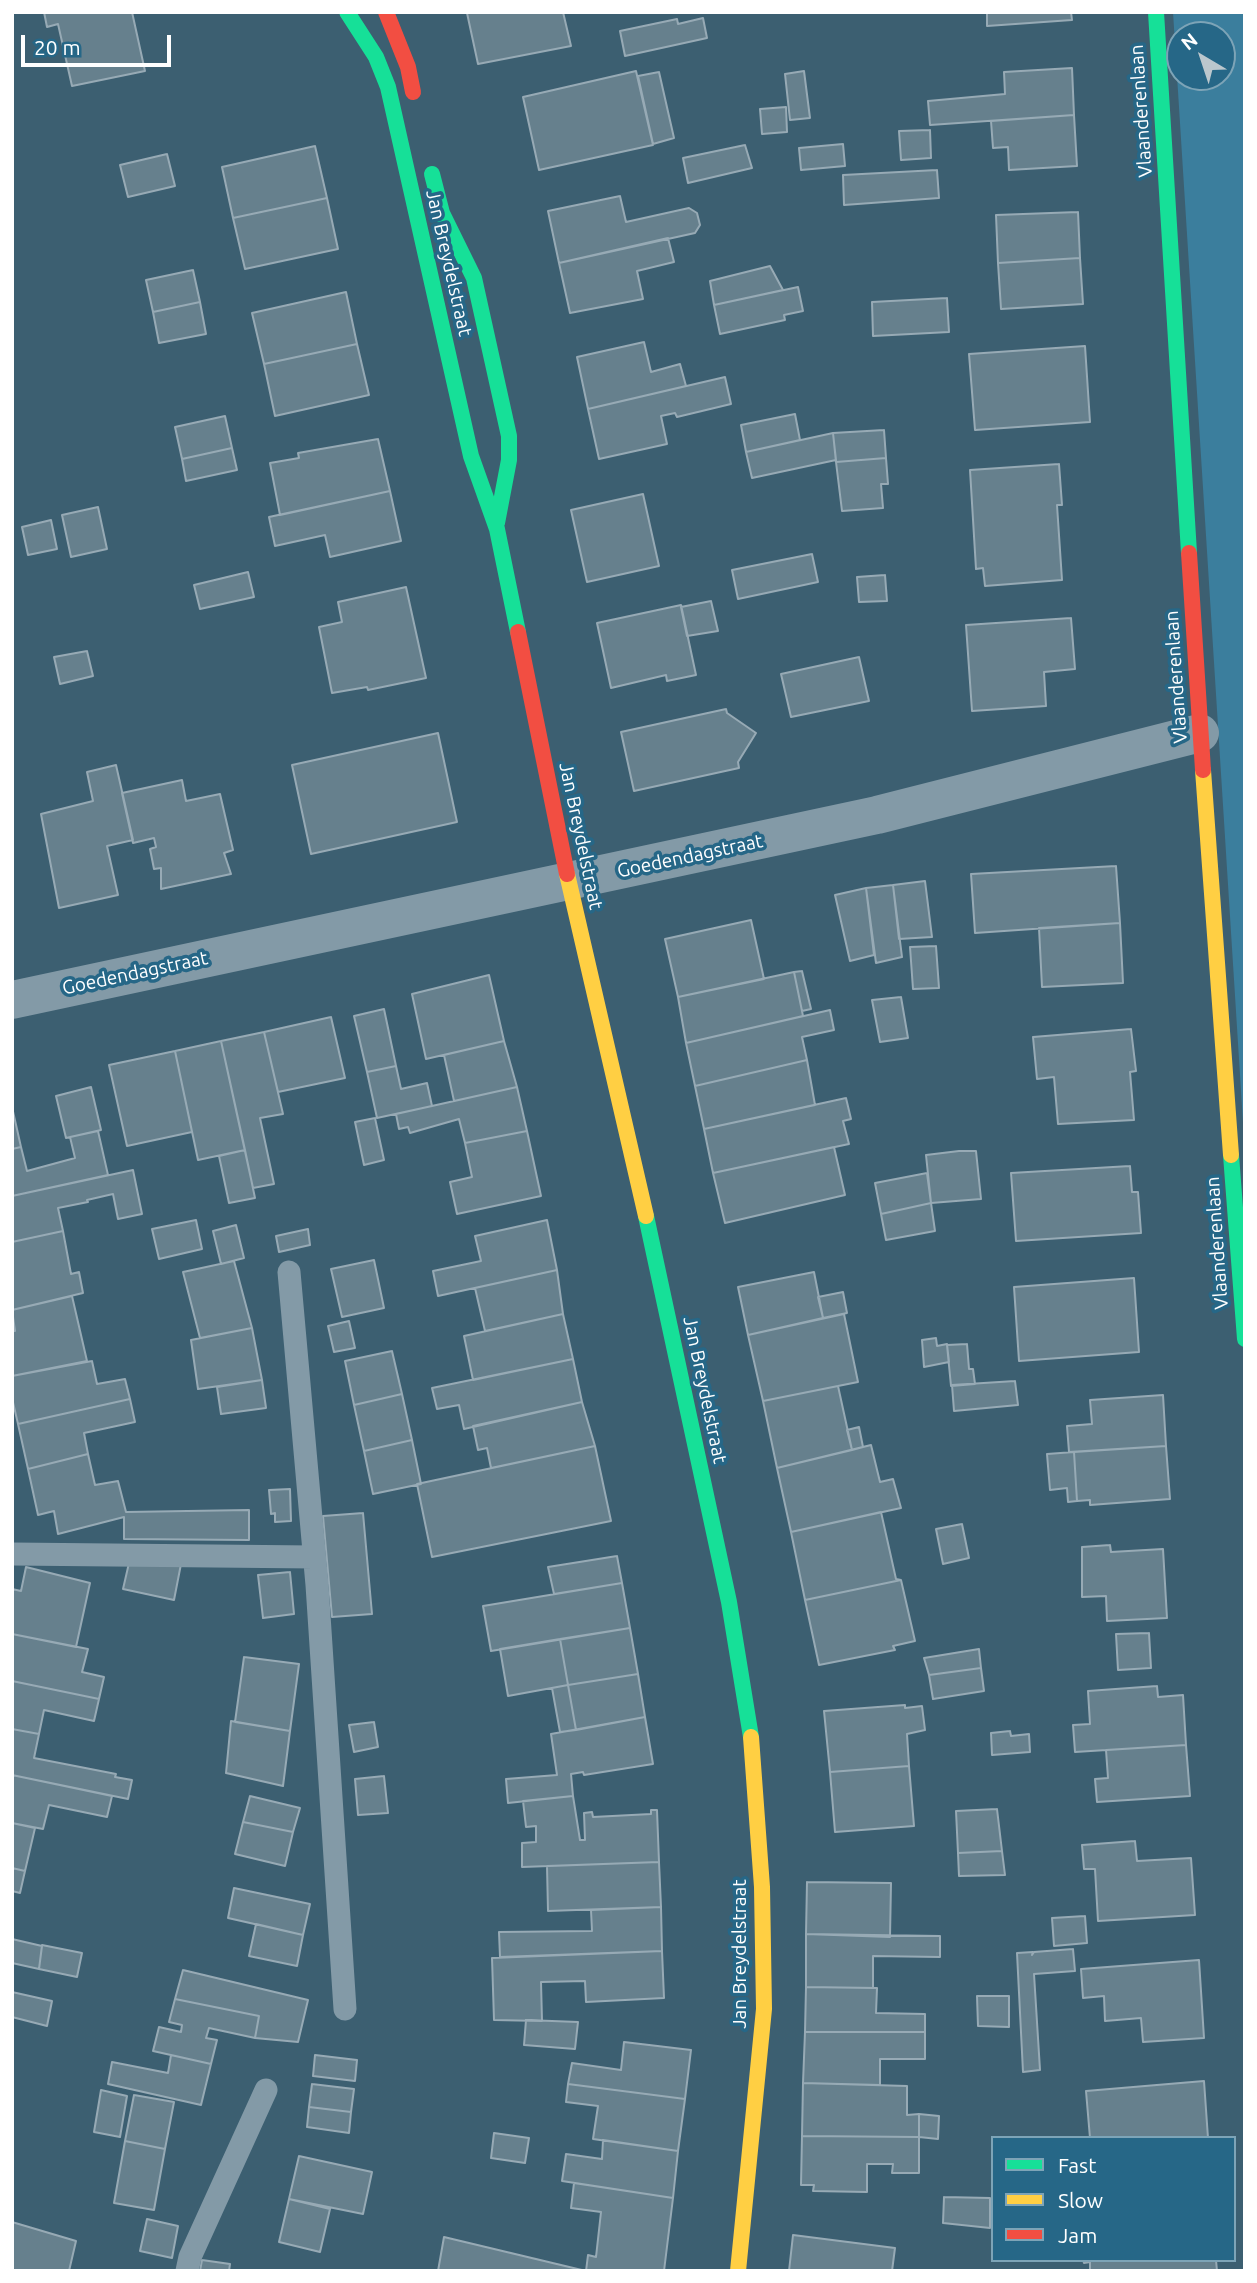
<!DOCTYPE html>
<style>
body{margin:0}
#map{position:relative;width:1257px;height:2283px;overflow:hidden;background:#3c5f71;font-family:Ubuntu,sans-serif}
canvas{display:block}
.frame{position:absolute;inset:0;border:14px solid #fff;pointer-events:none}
.legend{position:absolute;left:991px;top:2136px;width:245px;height:126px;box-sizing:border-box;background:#266787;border:2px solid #7da4b7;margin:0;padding:9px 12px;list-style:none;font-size:21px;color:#fff}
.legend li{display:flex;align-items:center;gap:14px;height:35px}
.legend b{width:35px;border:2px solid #7da4b7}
.north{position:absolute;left:1166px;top:21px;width:70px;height:70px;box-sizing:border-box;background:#266787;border:2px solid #7da4b7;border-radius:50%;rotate:321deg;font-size:19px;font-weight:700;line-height:28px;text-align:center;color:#fff}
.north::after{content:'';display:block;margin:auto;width:24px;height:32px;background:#bbc7cd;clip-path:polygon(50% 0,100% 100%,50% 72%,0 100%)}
.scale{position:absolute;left:21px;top:35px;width:150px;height:32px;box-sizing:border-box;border:4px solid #fff;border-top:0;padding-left:9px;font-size:21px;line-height:24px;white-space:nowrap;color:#fff;-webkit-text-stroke:5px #266787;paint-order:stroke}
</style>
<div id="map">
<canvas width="1257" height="2283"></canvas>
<div class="frame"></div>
<ul class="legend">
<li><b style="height:9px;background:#16e098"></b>Fast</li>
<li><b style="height:9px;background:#ffcf43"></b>Slow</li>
<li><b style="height:9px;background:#f24e42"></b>Jam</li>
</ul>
<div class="north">N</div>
<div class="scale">20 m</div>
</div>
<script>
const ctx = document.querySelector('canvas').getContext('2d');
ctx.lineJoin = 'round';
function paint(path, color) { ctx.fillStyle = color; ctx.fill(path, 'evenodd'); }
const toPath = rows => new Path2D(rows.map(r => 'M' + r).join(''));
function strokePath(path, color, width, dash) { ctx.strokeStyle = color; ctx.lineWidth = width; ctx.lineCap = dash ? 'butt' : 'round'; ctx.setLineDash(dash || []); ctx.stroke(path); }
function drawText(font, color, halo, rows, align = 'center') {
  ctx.font = font + ' Ubuntu,sans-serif'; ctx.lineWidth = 7; ctx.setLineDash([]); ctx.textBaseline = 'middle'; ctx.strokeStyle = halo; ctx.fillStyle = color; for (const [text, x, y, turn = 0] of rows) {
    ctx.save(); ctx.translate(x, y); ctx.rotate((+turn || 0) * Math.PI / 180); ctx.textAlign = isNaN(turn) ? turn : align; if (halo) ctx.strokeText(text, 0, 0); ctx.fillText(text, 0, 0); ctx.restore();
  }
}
paint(toPath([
 [1173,12,1245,12,1245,1154],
 [1180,35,1222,35,1222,77,1180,77]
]), '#3b7e9d');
const building = toPath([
 [44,12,132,12,145,71,72,86,58,24,47,27,44,12],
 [563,12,571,46,478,64,467,13,563,12],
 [987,12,1071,12,1072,20,987,26,987,12],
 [703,18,707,38,625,56,620,31,677,19,678,24,703,18],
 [1072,68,1074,115,930,125,928,101,1005,94,1004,72,1072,68],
 [636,71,653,145,539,170,523,97,636,71],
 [804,71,810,118,790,120,785,74,804,71],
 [659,72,674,138,653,144,638,76,659,72],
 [786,107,787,132,762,134,760,109,786,107],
 [1074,115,1077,166,1009,170,1008,147,993,148,991,121,1074,115],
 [930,130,931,158,901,160,899,131,930,130],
 [843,144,845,166,801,170,799,148,843,144],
 [745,145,752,168,688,183,683,158,745,145],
 [315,146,327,198,233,218,222,167,315,146],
 [167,154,175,186,128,197,120,165,167,154],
 [937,170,939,198,844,205,843,175,937,170],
 [620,196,626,222,689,208,697,213,700,225,695,233,559,263,548,211,620,196],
 [327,198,338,249,245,269,233,218,327,198],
 [1078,212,1080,258,998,263,996,215,1078,212],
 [668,238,674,262,637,271,643,299,570,313,559,263,668,238],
 [1080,258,1083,304,1001,309,998,263,1080,258],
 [770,266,783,290,714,305,710,281,770,266],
 [193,270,200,302,153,312,146,280,193,270],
 [798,287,803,311,784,315,785,320,720,334,714,305,798,287],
 [346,292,357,344,264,364,252,313,346,292],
 [947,298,949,332,873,336,872,302,947,298],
 [200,302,206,334,159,343,153,312,200,302],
 [644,342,651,372,680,364,686,386,588,409,577,357,644,342],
 [357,344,369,395,275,416,264,364,357,344],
 [1085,346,1090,422,975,430,969,354,1085,346],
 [725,377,731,404,677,417,675,413,661,416,667,444,599,459,588,409,725,377],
 [795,414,800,440,746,452,741,425,795,414],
 [225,416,232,448,182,459,175,427,225,416],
 [884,430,886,458,836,462,833,433,884,430],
 [833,433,836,460,752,478,746,452,833,433],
 [378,439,390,491,280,515,270,463,299,458,298,453,378,439],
 [232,448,237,470,186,481,182,459,232,448],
 [886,458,888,484,881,484,883,508,842,511,836,462,886,458],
 [1059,464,1062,505,1057,505,1062,580,985,586,983,568,976,569,970,470,1059,464],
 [390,491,401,541,330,557,325,535,275,546,269,517,390,491],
 [643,494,659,566,587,582,571,510,643,494],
 [98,507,107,549,71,557,62,515,98,507],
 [51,520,57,549,28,555,22,527,51,520],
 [812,554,818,582,738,599,732,570,812,554],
 [248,572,254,597,200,609,194,585,248,572],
 [885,575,887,601,859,602,857,577,885,575],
 [406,587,426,678,368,690,367,687,332,693,319,627,342,622,338,602,406,587],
 [711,601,718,631,687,636,681,607,711,601],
 [681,605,696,675,667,681,666,675,611,688,597,623,681,605],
 [1071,618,1075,669,1044,672,1046,706,972,711,966,625,1071,618],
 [87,651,93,676,60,684,54,657,87,651],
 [859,657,869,701,791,717,781,674,859,657],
 [726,709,727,713,756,733,738,762,739,768,634,791,621,732,726,709],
 [438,733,457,822,311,854,292,765,438,733],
 [116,765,133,840,107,846,118,895,59,908,41,814,93,801,87,772,116,765],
 [182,780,186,801,220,794,233,850,224,853,231,874,161,889,161,868,154,869,150,849,156,847,154,838,133,843,122,793,182,780],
 [1116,866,1120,923,975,933,971,874,1116,866],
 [925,881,932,937,899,939,893,885,925,881],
 [893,885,902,957,876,963,866,888,893,885],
 [866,888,874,955,850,961,835,895,866,888],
 [751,920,764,979,678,997,665,939,751,920],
 [1120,923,1123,983,1042,987,1039,928,1120,923],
 [936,946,939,988,913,989,910,947,936,946],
 [802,971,811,1009,802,1011,794,972,802,971],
 [794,972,803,1016,686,1043,678,997,794,972],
 [489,975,504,1041,426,1059,412,994,489,975],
 [901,997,908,1038,880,1042,872,1000,901,997],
 [384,1009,396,1066,367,1072,354,1016,384,1009],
 [830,1010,834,1030,802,1037,807,1060,695,1086,686,1043,830,1010],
 [331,1017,345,1078,278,1092,264,1032,331,1017],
 [1131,1029,1136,1071,1130,1072,1134,1120,1058,1124,1054,1077,1037,1079,1033,1037,1131,1029],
 [264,1032,283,1114,260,1118,274,1184,253,1188,221,1041,264,1032],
 [221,1041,245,1150,198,1160,175,1051,221,1041],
 [504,1041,517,1087,454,1101,444,1055,504,1041],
 [175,1051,192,1132,127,1146,109,1065,175,1051],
 [807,1060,815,1105,704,1129,695,1086,807,1060],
 [396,1066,401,1089,427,1083,432,1106,377,1118,367,1072,396,1066],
 [91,1087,101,1130,66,1138,56,1096,91,1087],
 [517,1087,527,1131,465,1143,459,1119,410,1133,408,1127,399,1129,396,1114,517,1087],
 [846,1098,851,1119,843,1121,849,1144,713,1173,704,1129,846,1098],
 [12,1107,21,1147,12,1149,12,1107],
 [375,1118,384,1160,364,1165,355,1122,375,1118],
 [98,1131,108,1175,12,1196,12,1149,21,1147,27,1171,75,1158,70,1137,98,1131],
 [527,1131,541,1196,457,1214,450,1182,472,1177,465,1143,527,1131],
 [834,1147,845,1195,725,1223,713,1173,834,1147],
 [245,1150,255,1198,229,1203,219,1156,245,1150],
 [959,1151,976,1151,981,1199,931,1203,926,1155,959,1151],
 [1130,1166,1132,1192,1138,1192,1141,1233,1016,1241,1011,1173,1130,1166],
 [133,1170,142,1214,118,1219,113,1194,87,1200,88,1202,58,1208,63,1231,12,1242,12,1196,133,1170],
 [927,1173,931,1203,881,1214,875,1183,927,1173],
 [931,1203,935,1231,886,1240,881,1214,931,1203],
 [196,1220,202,1249,159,1259,152,1229,196,1220],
 [547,1220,557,1270,438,1296,433,1271,481,1261,475,1236,547,1220],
 [236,1225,244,1258,221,1264,213,1231,236,1225],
 [308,1229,310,1245,279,1252,276,1236,308,1229],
 [63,1231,71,1274,79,1272,83,1293,12,1310,12,1242,63,1231],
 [374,1260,384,1308,342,1317,331,1269,374,1260],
 [234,1261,252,1328,200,1338,183,1272,234,1261],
 [557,1270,563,1314,485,1331,475,1288,557,1270],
 [814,1272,823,1318,748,1335,738,1287,814,1272],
 [1134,1278,1139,1352,1019,1361,1014,1287,1134,1278],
 [843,1292,847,1313,823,1318,818,1297,843,1292],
 [72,1296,87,1361,12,1376,12,1331,15,1331,12,1310,72,1296],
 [563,1314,573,1359,473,1380,464,1336,563,1314],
 [844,1314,858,1382,763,1401,748,1335,844,1314],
 [349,1321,355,1348,334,1352,328,1326,349,1321],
 [252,1328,262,1380,198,1389,191,1340,252,1328],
 [936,1338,937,1346,947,1344,949,1362,924,1367,922,1340,936,1338],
 [967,1344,969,1369,973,1369,975,1384,951,1386,947,1345,967,1344],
 [392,1351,402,1394,354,1405,345,1361,392,1351],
 [573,1359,582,1402,464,1429,459,1405,437,1409,432,1388,573,1359],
 [92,1361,97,1384,125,1379,130,1399,18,1424,12,1398,12,1376,92,1361],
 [262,1380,266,1408,221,1414,217,1387,262,1380],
 [1015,1381,1018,1405,954,1411,952,1385,1015,1381],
 [838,1386,852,1450,777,1468,763,1401,838,1386],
 [402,1394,412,1440,364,1451,354,1405,402,1394],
 [1163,1395,1166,1446,1069,1452,1067,1426,1092,1424,1090,1400,1163,1395],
 [130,1399,135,1422,84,1433,88,1454,28,1469,18,1424,130,1399],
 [582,1402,595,1446,491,1468,487,1448,478,1450,473,1426,582,1402],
 [859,1427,863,1447,852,1450,847,1430,859,1427],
 [412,1440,421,1484,373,1494,364,1451,412,1440],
 [871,1445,880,1482,893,1479,901,1508,791,1532,777,1468,871,1445],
 [595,1446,611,1521,432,1557,417,1484,595,1446],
 [1166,1446,1170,1499,1090,1505,1090,1500,1077,1501,1074,1452,1166,1446],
 [1074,1452,1077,1501,1068,1502,1067,1488,1050,1490,1047,1454,1074,1452],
 [88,1454,95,1485,118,1481,126,1512,249,1510,249,1540,124,1539,124,1517,58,1534,54,1511,38,1515,28,1469,88,1454],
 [290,1489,291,1521,275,1522,275,1513,271,1514,269,1490,290,1489],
 [881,1512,896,1579,901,1580,805,1600,791,1532,881,1512],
 [363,1513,372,1614,332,1617,323,1516,363,1513],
 [962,1524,969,1558,943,1564,936,1529,962,1524],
 [1110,1545,1111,1552,1163,1549,1167,1618,1107,1621,1106,1596,1082,1597,1082,1547,1110,1545],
 [617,1556,622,1583,554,1594,548,1567,617,1556],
 [129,1563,181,1564,174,1600,123,1589,129,1563],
 [26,1567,90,1583,76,1647,12,1634,12,1589,21,1591,26,1567],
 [290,1572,294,1614,263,1618,258,1575,290,1572],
 [901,1580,915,1641,893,1646,895,1650,819,1665,805,1600,901,1580],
 [622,1583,630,1628,491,1651,483,1606,622,1583],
 [630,1628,638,1674,568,1685,560,1639,630,1628],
 [1149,1633,1151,1668,1118,1670,1116,1634,1149,1633],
 [12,1634,88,1649,82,1672,104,1677,99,1699,12,1681,12,1634],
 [560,1639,568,1685,508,1696,500,1649,560,1639],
 [979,1649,981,1668,929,1675,924,1658,979,1649],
 [244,1657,299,1664,290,1731,235,1722,244,1657],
 [981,1668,984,1691,933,1699,929,1675,981,1668],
 [638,1674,645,1717,576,1730,568,1685,638,1674],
 [12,1681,99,1699,94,1721,44,1710,39,1734,12,1729,12,1681],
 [568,1685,576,1730,560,1732,552,1688,568,1685],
 [1157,1686,1158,1697,1183,1695,1186,1745,1075,1752,1073,1725,1090,1724,1088,1691,1157,1686],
 [905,1705,905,1708,922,1706,925,1730,907,1734,909,1766,830,1772,824,1711,905,1705],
 [645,1717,653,1764,584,1775,583,1772,571,1774,573,1796,508,1803,506,1779,557,1775,551,1734,645,1717],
 [231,1721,290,1731,283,1786,226,1773,231,1721],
 [374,1722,378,1747,354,1752,349,1725,374,1722],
 [12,1729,39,1734,34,1758,116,1774,115,1777,132,1780,128,1799,12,1775,12,1729],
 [1010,1731,1011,1736,1029,1734,1030,1752,992,1755,991,1733,1010,1731],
 [1186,1745,1190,1796,1097,1802,1095,1779,1108,1778,1106,1750,1186,1745],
 [909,1766,914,1826,835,1832,830,1772,909,1766],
 [12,1775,112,1796,107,1817,49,1805,43,1829,12,1823,12,1775],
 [384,1776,388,1813,358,1815,355,1779,384,1776],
 [250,1796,300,1808,293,1832,243,1822,250,1796],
 [573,1796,580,1840,585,1840,584,1813,592,1812,593,1817,651,1814,651,1810,657,1810,659,1862,522,1867,522,1843,536,1842,536,1826,526,1827,523,1801,573,1796],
 [997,1809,1002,1851,958,1853,956,1811,997,1809],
 [243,1822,293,1832,285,1866,235,1854,243,1822],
 [12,1823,35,1828,25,1871,12,1868,12,1823],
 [1135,1841,1137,1861,1191,1858,1195,1915,1098,1921,1095,1869,1084,1869,1082,1845,1135,1841],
 [1002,1851,1005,1875,959,1876,958,1853,1002,1851],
 [659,1862,661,1907,548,1911,547,1866,659,1862],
 [12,1868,25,1871,20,1893,12,1891,12,1868],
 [807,1882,891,1883,890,1937,806,1934,807,1882],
 [234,1888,310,1904,303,1935,228,1918,234,1888],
 [661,1907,662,1951,500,1957,499,1932,592,1931,591,1910,661,1907],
 [1085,1916,1087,1943,1054,1946,1052,1918,1085,1916],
 [256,1924,303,1935,297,1966,249,1956,256,1924],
 [806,1934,940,1936,940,1957,873,1956,873,1988,806,1987,806,1934],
 [12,1939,42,1946,39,1969,12,1963,12,1939],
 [42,1945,82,1953,77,1977,39,1969,42,1945],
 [1073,1949,1075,1971,1034,1974,1040,2070,1023,2072,1017,1953,1033,1952,1032,1955,1034,1952,1073,1949],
 [662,1951,664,1998,586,2002,585,1981,541,1982,542,2021,494,2020,492,1958,662,1951],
 [1199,1960,1204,2038,1143,2042,1141,2018,1105,2021,1104,1996,1083,1998,1081,1969,1199,1960],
 [183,1970,308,2000,298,2042,255,2038,259,2016,175,1999,183,1970],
 [806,1987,877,1988,876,2013,925,2014,925,2032,805,2032,806,1987],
 [12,1992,52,2001,47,2026,12,2017,12,1992],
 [977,1996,1009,1996,1009,2027,978,2026,977,1996],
 [175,1999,259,2016,255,2038,209,2028,206,2038,217,2040,211,2064,153,2051,159,2027,181,2032,182,2025,169,2022,175,1999],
 [526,2020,578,2022,575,2049,524,2045,526,2020],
 [805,2032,925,2032,925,2059,880,2059,880,2085,803,2083,805,2032],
 [624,2042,691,2050,685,2099,568,2084,572,2063,621,2070,624,2042],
 [171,2055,211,2064,201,2105,108,2084,112,2062,168,2073,171,2055],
 [315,2055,357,2060,355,2081,313,2076,315,2055],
 [1204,2081,1208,2138,1090,2138,1086,2091,1204,2081],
 [803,2083,907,2086,907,2115,919,2114,919,2137,802,2136,803,2083],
 [312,2084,354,2089,351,2112,309,2107,312,2084],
 [568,2084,685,2099,678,2151,593,2139,598,2106,566,2102,568,2084],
 [101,2090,127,2096,120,2137,94,2132,101,2090],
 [134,2095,174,2102,165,2149,125,2141,134,2095],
 [309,2107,351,2112,349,2133,307,2127,309,2107],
 [919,2114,939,2116,938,2139,919,2137,919,2114],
 [494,2133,529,2138,525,2163,491,2158,494,2133],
 [802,2136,919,2137,919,2173,892,2173,893,2164,867,2164,867,2192,813,2191,814,2185,801,2185,802,2136],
 [603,2140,678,2151,673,2198,562,2181,566,2154,602,2159,603,2140],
 [125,2141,165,2149,154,2210,114,2203,125,2141],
 [299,2156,372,2172,363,2214,289,2199,299,2156],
 [574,2183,673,2198,664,2271,586,2271,588,2255,596,2257,601,2212,571,2208,574,2183],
 [944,2197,990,2198,990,2228,943,2223,944,2197],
 [289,2199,330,2209,320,2252,279,2242,289,2199],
 [147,2219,178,2226,172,2258,140,2251,147,2219],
 [12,2222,76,2241,69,2271,12,2271,12,2222],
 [793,2235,895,2248,892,2271,789,2271,793,2235],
 [444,2237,586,2271,438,2271,444,2237],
 [202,2260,230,2264,229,2271,200,2271,202,2260],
 [1083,2260,1216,2260,1217,2271,1090,2271,1090,2262,1084,2263,1083,2260]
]);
paint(building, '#66808d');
strokePath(building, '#97aab5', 2);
strokePath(toPath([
 [289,1272,317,1585,345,2009],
 [12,1554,314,1557],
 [187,2271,190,2257,266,2090]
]), '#839aa7', 23);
strokePath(toPath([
 [12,1000,877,815,1200,733]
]), '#839aa7', 38);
strokePath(toPath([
 [347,12,376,57,388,87,471,456,497,529,518,632],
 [1156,12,1189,553],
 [432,174,442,213,474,278,509,436,509,460,497,523],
 [1231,1155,1245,1339],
 [646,1216,729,1602,751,1737]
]), '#16e098', 16);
strokePath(toPath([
 [1203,770,1231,1155],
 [567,874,646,1216],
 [738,2271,764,2009,762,1887,751,1737]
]), '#ffcf43', 16);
strokePath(toPath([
 [386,12,408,67,413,92],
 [1189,553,1203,770],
 [518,632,567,874]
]), '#f24e42', 16);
drawText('19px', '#fff', '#266787', [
 ["Vlaanderenlaan",1141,111,-94],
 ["Jan Breydelstraat",449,263,77],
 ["Vlaanderenlaan",1176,677,-94],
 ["Jan Breydelstraat",581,836,78],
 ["Goedendagstraat",690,856,-12],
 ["Goedendagstraat",135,973,-12],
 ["Vlaanderenlaan",1217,1243,-94],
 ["Jan Breydelstraat",705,1390,78],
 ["Jan Breydelstraat",740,1954,-90]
]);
</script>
